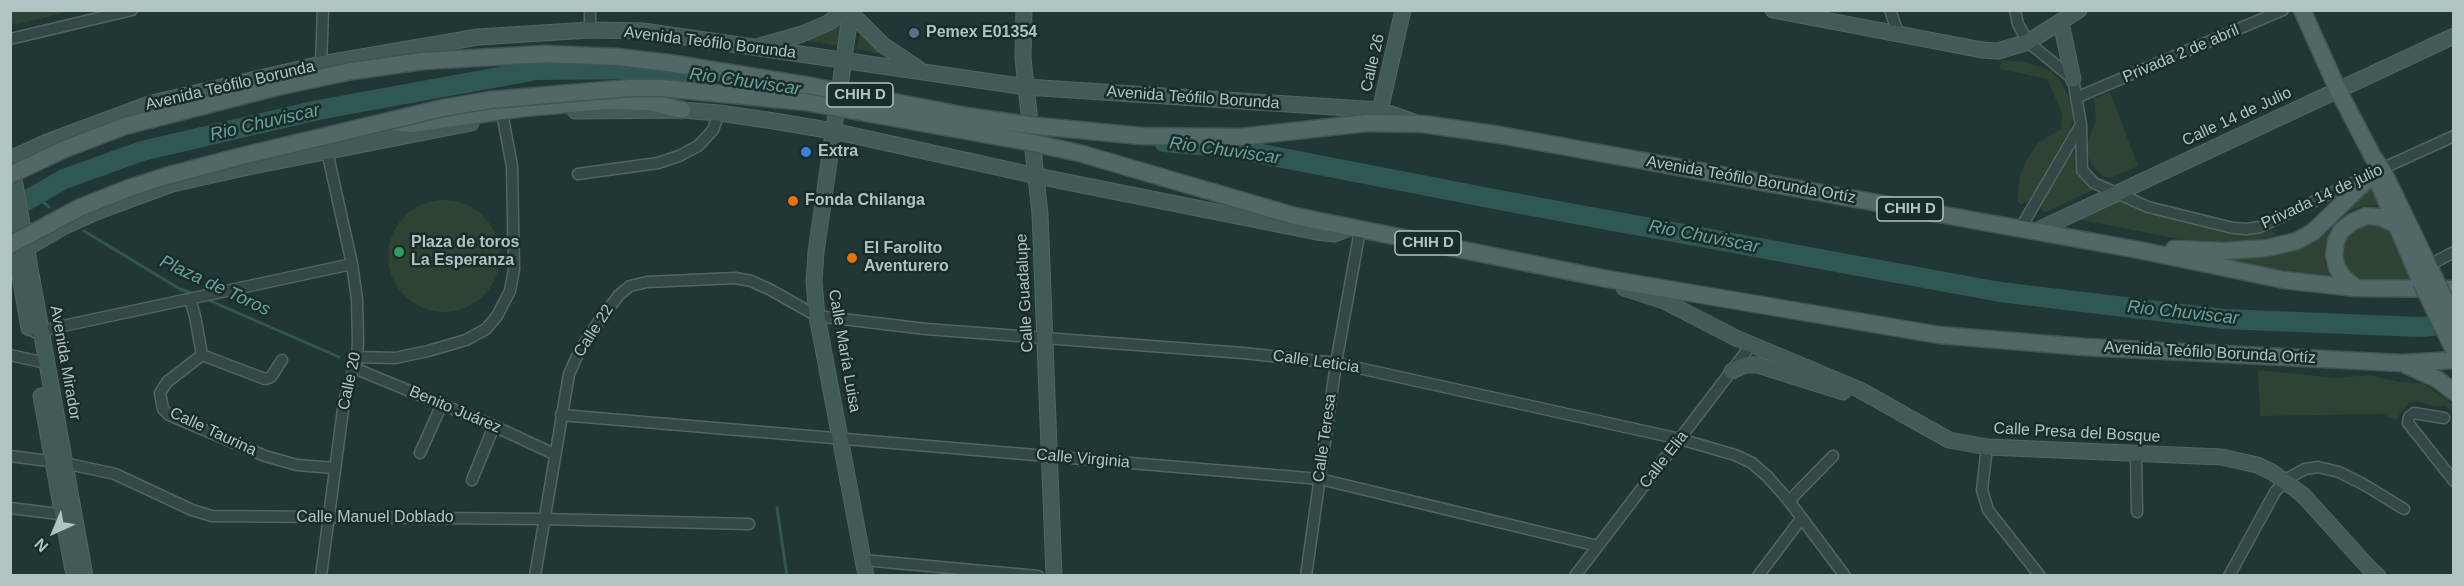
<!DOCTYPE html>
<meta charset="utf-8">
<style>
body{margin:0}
#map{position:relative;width:2464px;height:586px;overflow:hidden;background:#213735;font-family:Arial,sans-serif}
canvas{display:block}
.frame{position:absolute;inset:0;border:12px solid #afc4c3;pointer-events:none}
.north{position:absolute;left:24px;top:502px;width:60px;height:60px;-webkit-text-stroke:4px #1a2c2a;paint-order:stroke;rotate:224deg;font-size:16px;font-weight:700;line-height:24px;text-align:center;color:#afc4c3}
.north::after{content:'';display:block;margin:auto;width:21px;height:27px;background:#afc4c3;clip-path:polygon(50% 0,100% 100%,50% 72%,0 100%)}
</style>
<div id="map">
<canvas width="2464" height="586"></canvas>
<div class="frame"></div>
<div class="north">N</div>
</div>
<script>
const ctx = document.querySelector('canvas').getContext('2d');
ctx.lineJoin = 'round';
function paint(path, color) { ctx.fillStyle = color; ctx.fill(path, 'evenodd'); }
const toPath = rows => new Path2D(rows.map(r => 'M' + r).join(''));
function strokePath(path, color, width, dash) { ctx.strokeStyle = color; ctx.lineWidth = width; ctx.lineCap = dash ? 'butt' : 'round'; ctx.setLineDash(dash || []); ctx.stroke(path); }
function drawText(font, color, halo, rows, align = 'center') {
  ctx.font = font + ' Arial,sans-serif'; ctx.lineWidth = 5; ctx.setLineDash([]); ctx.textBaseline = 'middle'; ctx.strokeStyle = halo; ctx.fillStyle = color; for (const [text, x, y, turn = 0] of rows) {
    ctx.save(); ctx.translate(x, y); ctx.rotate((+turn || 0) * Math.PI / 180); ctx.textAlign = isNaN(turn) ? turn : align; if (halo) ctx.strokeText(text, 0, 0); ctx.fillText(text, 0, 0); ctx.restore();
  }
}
paint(toPath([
 [10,11,11,10,72,11,18,24,11,23],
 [842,22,841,46,802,40,814,37],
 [861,28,888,56,857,49],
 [2001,60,2026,62,2051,71,2060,80,2070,99,2074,116,2070,130,2032,198,2021,205,2017,201,2020,176,2026,160,2038,143,2061,129,2062,113,2047,79,2000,69],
 [2110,92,2138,166,2113,177,2103,177,2091,164,2088,154,2088,142,2096,120,2094,99],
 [2072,151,2075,156,2074,167,2078,176,2094,187,2091,191,2046,212,2042,211,2040,208,2042,203],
 [2371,186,2383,206,2365,205,2349,211,2338,219,2329,232,2325,247,2324,260,2329,274,2327,278,2218,259,2270,253],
 [2123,196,2142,210,2243,234,2270,231,2278,235,2245,241,2195,242,2071,218],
 '388 256a56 56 0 1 1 112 0a56 56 0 1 1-112 0Z',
 [2365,224,2377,224,2388,229,2395,237,2412,284,2358,280,2348,273,2342,264,2342,243,2348,232],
 [2258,370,2335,378,2369,375,2400,382,2422,383,2453,404,2453,411,2445,406,2436,407,2416,401,2409,403,2395,420,2383,414,2260,416]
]), '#2e4333');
strokePath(toPath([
 [36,196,49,207],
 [84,231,180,289,194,294],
 [206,299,339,357],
 [777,508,787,576]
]), '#305853', 3);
strokePath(toPath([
 [1164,142,1231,148,1515,203,2000,292,2224,319,2420,327,2454,324],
 [10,210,64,179,142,151,318,110,537,70,644,69,702,75]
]), '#305853', 20);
const street = toPath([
 [590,10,590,30],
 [1890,10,1898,33],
 [2015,10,2018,24,2028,42,2073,79,2081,125,2082,170,2094,183,2148,207,2233,228,2247,229,2260,227,2363,178],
 [10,39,132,10],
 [321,64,323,10],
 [2078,97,2283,10],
 [2377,171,2454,136],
 [578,174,658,163,679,156,698,146,713,130,719,113],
 [2020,229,2079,128],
 [2430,268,2437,261,2454,252],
 [190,299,195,316,202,355,167,382,160,393,163,409,169,415,265,456,297,465,334,468],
 [35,332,352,264],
 [10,355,46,363],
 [202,355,265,379,271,377,282,360],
 [357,357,395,358,428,351,466,340,486,329,497,316,510,291,514,269,512,166,503,118],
 [354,368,494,426,554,454],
 [561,415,1320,479,1598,546],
 [2444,418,2414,413,2409,417,2408,423,2454,481],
 [1987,447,1982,490,1988,510,2040,576],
 [420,453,442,404],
 [2136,454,2137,512],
 [10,456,64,463,115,474,192,510,212,516,544,519,749,524],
 [472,480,494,426],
 [1789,501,1833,456],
 [10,508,67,515],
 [863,560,1038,576],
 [321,576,344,402,357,357,358,342,357,299,352,264,327,151],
 [535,576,569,374,579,352,599,321,619,295,630,286,647,282,735,278,751,281,769,289,817,316,926,329,1243,353,1336,363,1680,439,1735,455,1752,463,1768,477,1789,501,1845,576],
 [1306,576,1336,363,1360,230],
 [1575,576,1752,344],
 [1758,576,1801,519],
 [2229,576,2275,492,2285,480,2305,469,2318,467,2339,472,2363,484,2404,509]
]);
const secondary = toPath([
 [851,10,816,252,814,282,817,316,866,576],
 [1024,10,1023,58,1040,214,1054,576],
 [1773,10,1982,50,1998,51,2028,42,2079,10],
 [851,13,883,45,919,69],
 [2061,23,2073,79],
 [760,46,802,34,828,23,845,10],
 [575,111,682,110,719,113,774,121,833,131,1037,176,1317,232,1334,234,1349,228],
 [1378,119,1403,10],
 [10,159,47,142,152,103,321,64,478,37,590,30,643,31,1026,87,1380,110,1414,122],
 [11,162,85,576],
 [10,218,29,328],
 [2036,231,2454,36],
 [10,258,65,226,96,212,172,184,248,167,471,123],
 [1624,288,1664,301,1736,338,1860,390,1949,440,1987,447,2222,457,2257,465,2272,472,2303,495,2370,569,2378,576],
 [1732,371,1745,365,1757,365,1843,392],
 [41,396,74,576]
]);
const primary = toPath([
 [2302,10,2338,90,2373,157,2382,169,2434,277],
 [388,122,411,124,524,108,604,101,650,102,682,110],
 [1367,123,1423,124,1500,135,2139,250,2284,280,2356,288,2454,289],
 [2379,184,2421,282],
 [1295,216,1602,278,1939,335,2085,347,2402,363,2454,360],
 [2174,249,2224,251,2267,248,2297,241,2313,232,2374,173],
 [2356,288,2344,278,2337,268,2334,255,2336,241,2341,231,2352,222,2366,216,2380,217,2395,224],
 [2406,365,2437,379,2454,392]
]);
strokePath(street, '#526564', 13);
strokePath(secondary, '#526564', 17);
strokePath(primary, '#415452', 19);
strokePath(street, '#344846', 10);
strokePath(secondary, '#425b59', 15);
strokePath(primary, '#526866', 16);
const primaryBridge = toPath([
 [10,175,65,149,125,126,277,87,352,71,423,61,545,54,618,57,669,63,811,86,967,116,1028,125,1141,136,1240,137,1367,123],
 [10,245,81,207,129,188,166,176,242,156,443,108,490,100,630,88,662,88,805,102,1028,142,1079,153,1295,216],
 [2434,277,2454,319],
 [2421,282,2454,350]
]);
strokePath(primaryBridge, '#415452', 19, []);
strokePath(primaryBridge, '#526866', 16);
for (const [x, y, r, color] of [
 [914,33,6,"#5c6f8a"],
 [806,152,6,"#3f7fe0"],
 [793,201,6,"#e8710a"],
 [399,252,6,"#2e9e5b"],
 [852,258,6,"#e8710a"]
]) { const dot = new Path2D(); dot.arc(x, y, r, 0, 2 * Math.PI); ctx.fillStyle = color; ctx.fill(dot); strokePath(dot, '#1a2c2a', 2); }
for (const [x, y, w] of [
 [860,95,66],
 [1910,209,66],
 [1428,243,66]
]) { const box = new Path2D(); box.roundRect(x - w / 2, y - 12, w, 24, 4.5); ctx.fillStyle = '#1a2c2a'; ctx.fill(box); strokePath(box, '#afc4c3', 1.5); }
drawText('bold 15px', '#afc4c3', null, [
 ["CHIH D",860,95],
 ["CHIH D",1910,209],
 ["CHIH D",1428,243]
]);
drawText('bold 16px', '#afc4c3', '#1a2c2a', [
 ["Pemex E01354",926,33],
 ["Extra",818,152],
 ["Fonda Chilanga",805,201],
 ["Plaza de toros",411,243],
 ["La Esperanza",411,261],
 ["El Farolito",864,249],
 ["Aventurero",864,267]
], 'left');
drawText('16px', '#afc4c3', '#1a2c2a', [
 ["Avenida Teófilo Borunda",710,43,7],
 ["Privada 2 de abril",2181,54,-23],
 ["Calle 26",1373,63,-77],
 ["Avenida Teófilo Borunda",230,86,-13],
 ["Avenida Teófilo Borunda",1193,98,4],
 ["Calle 14 de Julio",2237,117,-25],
 ["Avenida Teófilo Borunda Ortíz",1751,180,10],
 ["Privada 14 de julio",2322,197,-25],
 ["Calle Guadalupe",1025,293,-93],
 ["Calle 22",594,331,-57],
 ["Calle María Luisa",844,351,80],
 ["Avenida Teófilo Borunda Ortíz",2210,353,3],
 ["Calle Leticia",1316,362,8],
 ["Avenida Mirador",65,363,80],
 ["Calle 20",350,381,-78],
 ["Benito Juárez",455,410,23],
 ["Calle Taurina",213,432,25],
 ["Calle Presa del Bosque",2077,433,3],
 ["Calle Teresa",1325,438,-82],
 ["Calle Virginia",1083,459,5],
 ["Calle Elia",1664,460,-52],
 ["Calle Manuel Doblado",375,518]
]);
drawText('italic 18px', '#68a39c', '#1a2c2a', [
 ["Rio Chuviscar",745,82,8],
 ["Rio Chuviscar",265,123,-13],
 ["Rio Chuviscar",1225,151,8],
 ["Rio Chuviscar",1704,237,11],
 ["Plaza de Toros",215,286,25],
 ["Rio Chuviscar",2183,313,6]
]);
</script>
